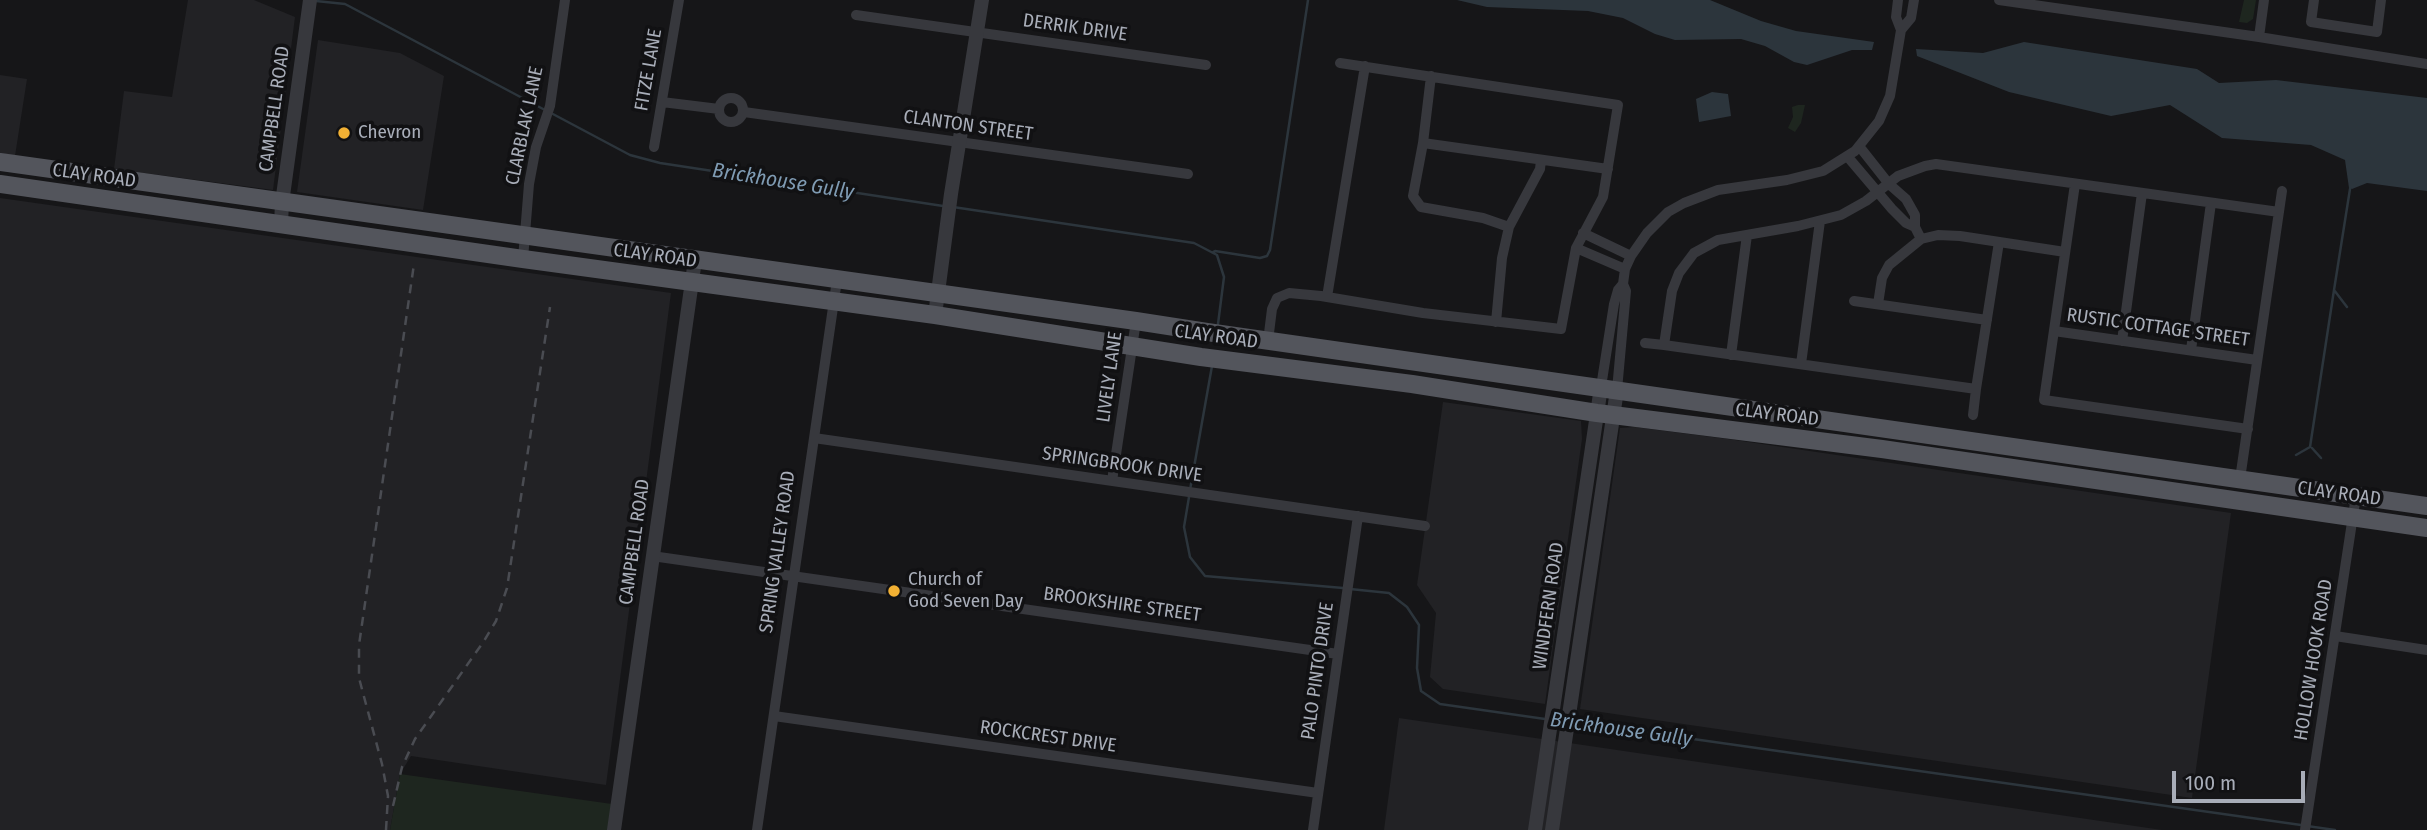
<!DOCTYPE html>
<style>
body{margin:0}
#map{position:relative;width:2427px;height:830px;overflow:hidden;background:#161618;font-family:"Fira Sans Condensed",sans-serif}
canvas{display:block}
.scale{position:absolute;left:2172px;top:771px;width:133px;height:32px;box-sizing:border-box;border:4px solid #a8adb8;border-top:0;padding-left:9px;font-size:21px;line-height:24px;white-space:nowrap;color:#a8adb8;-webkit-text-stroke:5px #111113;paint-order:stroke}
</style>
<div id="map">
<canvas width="2427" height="830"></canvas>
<div class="scale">100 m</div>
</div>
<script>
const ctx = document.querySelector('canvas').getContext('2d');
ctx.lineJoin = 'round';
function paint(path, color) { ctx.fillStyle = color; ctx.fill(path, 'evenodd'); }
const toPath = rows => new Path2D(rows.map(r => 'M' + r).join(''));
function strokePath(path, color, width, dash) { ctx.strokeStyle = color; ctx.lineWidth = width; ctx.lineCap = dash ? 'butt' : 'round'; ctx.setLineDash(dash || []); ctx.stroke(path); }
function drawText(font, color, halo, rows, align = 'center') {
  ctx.font = font + ' "Fira Sans Condensed",sans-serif'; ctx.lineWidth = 7; ctx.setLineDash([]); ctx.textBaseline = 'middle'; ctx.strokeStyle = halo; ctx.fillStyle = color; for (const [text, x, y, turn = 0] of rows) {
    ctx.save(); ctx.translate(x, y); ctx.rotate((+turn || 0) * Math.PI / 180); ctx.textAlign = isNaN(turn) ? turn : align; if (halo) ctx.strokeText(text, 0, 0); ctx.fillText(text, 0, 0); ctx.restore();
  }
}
paint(toPath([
 [188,0,254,0,295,17,273,190,114,169,124,91,172,97],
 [318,40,400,53,444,76,423,210,297,192],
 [0,75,27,79,15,156,0,153],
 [0,198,671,293,606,785,411,756,400,774,390,830,0,830],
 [1443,402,1581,421,1582,439,1545,704,1443,689,1430,677,1436,613,1417,585],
 [1634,427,1728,439,2231,513,2192,798,1580,709,1620,428],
 [1399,718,2162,830,1384,830]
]), '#222225');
paint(toPath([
 [2244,0,2256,0,2253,19,2247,23,2239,22],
 [1798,105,1805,105,1801,123,1795,132,1788,128,1793,117,1792,107],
 [400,774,612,804,608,830,390,830]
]), '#1e261f');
paint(toPath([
 [1457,0,1710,0,1761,21,1796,31,1874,42,1872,50,1852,50,1807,65,1794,62,1765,46,1741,39,1675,40,1655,34,1623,18,1588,11,1487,7],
 [2024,42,2197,69,2219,83,2276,80,2427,98,2427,191,2367,183,2352,189,2349,188,2345,160,2311,145,2222,138,2170,105,2111,116,2009,92,1917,56,1916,49,1983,53],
 [1712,92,1728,94,1731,116,1699,122,1696,99]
]), '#2c353c');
strokePath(toPath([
 [316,1,345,4,545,110],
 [551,113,630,155,660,163,943,206],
 [953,207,1194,243,1217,255,1224,277,1218,324],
 [1213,252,1215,251,1260,258,1267,256,1270,250,1308,0],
 [2347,307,2334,290,2350,189],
 [2312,448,2321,458],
 [2296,455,2310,447,2334,290],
 [1190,490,1212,366],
 [1189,497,1184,527,1190,557,1205,576,1343,588],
 [1350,589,1389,593,1407,607,1419,625,1417,668,1421,691,1440,704,1545,719],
 [1573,722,2301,825],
 [2307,826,2335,830]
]), '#2c353c', 2.5);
strokePath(toPath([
 [1999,0,2259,37,2264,0],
 [2314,0,2311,22,2377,32,2381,0],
 [856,15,1206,65],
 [1901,30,1911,18,1914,0],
 [2259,37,2427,64],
 [1431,76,1423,143,1413,196,1421,207,1483,218,1509,227],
 '719 110a12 12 0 1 1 24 0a12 12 0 1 1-24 0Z',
 [662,102,719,109],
 [744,112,1188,174],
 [1423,143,1608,169],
 [1859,146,1889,184,1906,199,1915,215,1915,227,1921,239],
 [654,147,679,0],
 [1847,156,1892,209,1906,223,1915,227],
 [2075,184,2044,400,2248,429],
 [1583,233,1631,256],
 [1576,248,1625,269],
 [523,259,529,184,536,147,550,106,565,0],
 [1327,297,1365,66],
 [1854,301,1987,320],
 [1878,304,1882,278,1889,265,1921,239,1938,235,1960,236,2065,252],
 [1496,322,1502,258,1509,227,1540,169,1541,160],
 [2054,331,2257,360],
 [1268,341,1272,309,1277,298,1289,293,1321,296,1423,313,1561,329,1576,248,1603,197,1618,105,1340,63],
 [2122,341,2142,193],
 [1645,343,1664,345,1672,291,1679,273,1694,253,1718,240,1798,226,1841,215,1866,201,1898,176,1925,166,1936,164,2279,212],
 [1664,345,1976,389,1973,415],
 [2191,350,2211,203],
 [1731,355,1747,235],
 [1801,364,1820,221],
 [1601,387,1614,304,1618,290,1623,284],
 [1976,389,1999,242],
 [1617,390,1626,291,1623,284,1625,269,1631,256,1647,233,1668,212,1684,203,1718,190,1787,180,1823,171,1855,151,1879,121,1890,96,1901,30,1896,17,1898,0],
 [814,438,1425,526],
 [2240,479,2282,191],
 [1112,481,1136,321],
 [652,556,1338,654],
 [2335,636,2427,650],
 [774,716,1318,793],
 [757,830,837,280],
 [1313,830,1358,516],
 [2305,830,2356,496]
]), '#37383d', 10);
strokePath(toPath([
 [281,224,282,203,310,0],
 [935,315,951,194,982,0],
 [614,830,695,260],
 [1535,830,1601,387],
 [1552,830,1617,390]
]), '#37383d', 14);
strokePath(toPath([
 [0,162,1136,321,1207,332,2427,506],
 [0,184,523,259,935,315,1201,357,1412,384,1597,413,1882,449,2427,528]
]), '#53555c', 18);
strokePath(toPath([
 [393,806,402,767,415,739,484,641,496,621,507,588,550,307],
 [386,830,388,796,382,764,359,678,359,645,414,264]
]), '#4a4c52', 2.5, [9, 7]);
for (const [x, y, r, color] of [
 [344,133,7,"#f2b134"],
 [894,591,7,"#f2b134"]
]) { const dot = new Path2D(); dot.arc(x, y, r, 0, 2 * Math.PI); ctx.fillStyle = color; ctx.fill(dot); strokePath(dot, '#111113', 2.5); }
drawText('19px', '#a8adb8', '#111113', [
 ["DERRIK DRIVE",1075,28,8],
 ["FITZE LANE",649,70,-80],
 ["CAMPBELL ROAD",275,109,-82],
 ["CLARBLAK LANE",525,126,-78],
 ["CLANTON STREET",968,126,8],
 ["CLAY ROAD",94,176,8],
 ["CLAY ROAD",655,256,8],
 ["RUSTIC COTTAGE STREET",2158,328,8],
 ["CLAY ROAD",1216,337,8],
 ["LIVELY LANE",1110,377,-82],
 ["CLAY ROAD",1777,415,7],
 ["SPRINGBROOK DRIVE",1122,465,8],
 ["CLAY ROAD",2339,494,8],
 ["CAMPBELL ROAD",635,542,-82],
 ["SPRING VALLEY ROAD",778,552,-82],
 ["BROOKSHIRE STREET",1122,605,8],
 ["WINDFERN ROAD",1549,606,-82],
 ["HOLLOW HOOK ROAD",2314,660,-81],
 ["PALO PINTO DRIVE",1318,671,-82],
 ["ROCKCREST DRIVE",1048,737,8]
]);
drawText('19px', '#a8adb8', '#111113', [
 ["Chevron",358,133],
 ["Church of",908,580],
 ["God Seven Day",908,602]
], 'left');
drawText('italic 21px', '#7f9bb3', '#111113', [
 ["Brickhouse Gully",783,182,9],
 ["Brickhouse Gully",1621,730,8]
]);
</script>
